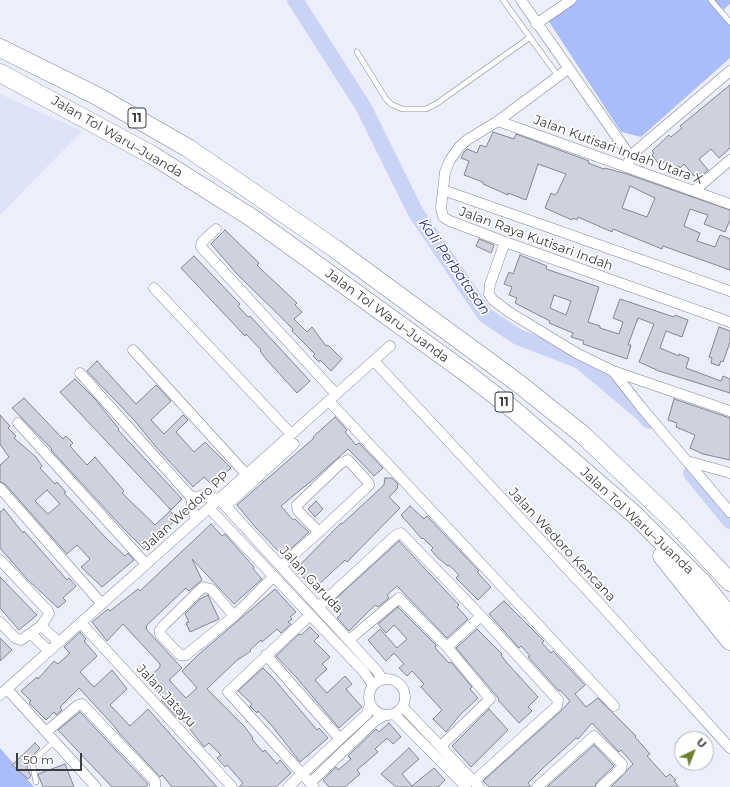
<!DOCTYPE html>
<meta charset="utf-8">
<style>
body{margin:0}
#map{position:relative;width:730px;height:787px;overflow:hidden;background:#eceffb;font-family:Montserrat,sans-serif}
canvas{display:block}
.north{position:absolute;left:674px;top:731px;width:40px;height:40px;box-sizing:border-box;background:#fff;border:1px solid #b1b1b3;border-radius:50%;rotate:43deg;font-size:11px;font-weight:700;line-height:16px;text-align:center;color:#3b3d41}
.north::after{content:'';display:block;margin:auto;width:14px;height:18px;background:#6d8030;clip-path:polygon(50% 0,100% 100%,50% 72%,0 100%)}
.scale{position:absolute;left:16px;top:753px;width:66px;height:18px;box-sizing:border-box;border:2px solid #3b3d41;border-top:0;padding-left:5px;font-size:12px;line-height:14px;white-space:nowrap;color:#3b3d41;-webkit-text-stroke:3px #fff;paint-order:stroke}
</style>
<div id="map">
<canvas width="730" height="787"></canvas>
<div class="north">U</div>
<div class="scale">50 m</div>
</div>
<script>
const ctx = document.querySelector('canvas').getContext('2d');
ctx.lineJoin = 'round';
function paint(path, color) { ctx.fillStyle = color; ctx.fill(path, 'evenodd'); }
const toPath = rows => new Path2D(rows.map(r => 'M' + r).join(''));
function strokePath(path, color, width, dash) { ctx.strokeStyle = color; ctx.lineWidth = width; ctx.lineCap = dash ? 'butt' : 'round'; ctx.setLineDash(dash || []); ctx.stroke(path); }
function drawText(font, color, halo, rows, align = 'center') {
  ctx.font = font + ' Montserrat,sans-serif'; ctx.lineWidth = 3.5; ctx.setLineDash([]); ctx.textBaseline = 'middle'; ctx.strokeStyle = halo; ctx.fillStyle = color; for (const [text, x, y, turn = 0] of rows) {
    ctx.save(); ctx.translate(x, y); ctx.rotate((+turn || 0) * Math.PI / 180); ctx.textAlign = isNaN(turn) ? turn : align; if (halo) ctx.strokeText(text, 0, 0); ctx.fillText(text, 0, 0); ctx.restore();
  }
}
paint(toPath([
 [0,94,82,131,1,214,0,213]
]), '#dde3f6');
paint(toPath([
 [578,0,730,0,730,4,722,11,730,21,730,58,641,137,621,132,548,20],
 [0,748,34,787,0,787]
]), '#aabdfb');
strokePath(toPath([
 [295,0,363,106,416,213,485,315,518,337,580,361,643,414,649,421],
 [691,473,730,521]
]), '#c8d3f5', 16);
const building = toPath([
 [730,85,730,148,719,158,711,149,699,159,708,170,702,176,698,172,694,176,684,164,680,168,679,166,674,169,667,160,663,163,661,161,658,163,652,155,654,153,652,151,669,135,671,137,682,128,680,126,730,85],
 [493,132,514,139,516,134,589,161,588,163,604,169,605,168,627,174,730,210,730,220,725,232,704,224,708,215,690,209,684,226,700,233,697,241,715,247,720,235,730,239,730,270,663,246,662,249,613,229,612,232,578,217,577,220,573,218,572,220,545,208,551,193,555,195,557,193,566,174,538,164,526,200,508,193,508,195,483,184,483,182,464,175,469,161,461,158,464,152,467,149,477,153,480,145,486,147,493,132],
 [630,186,655,198,647,217,622,208,630,186],
 [225,230,259,263,257,265,263,271,297,303,295,305,302,312,294,319,307,332,312,327,326,346,328,345,342,359,331,371,320,360,319,362,313,356,315,354,292,331,293,329,237,274,211,244,225,230],
 [479,239,494,245,491,253,476,246,479,239],
 [520,255,547,266,546,269,599,287,588,322,600,326,600,328,619,334,623,322,613,318,620,299,674,317,675,315,688,320,682,337,666,331,660,348,679,356,679,354,689,358,686,368,721,381,723,376,730,379,730,393,659,371,639,362,654,324,638,318,628,345,631,345,627,359,583,344,584,341,571,337,573,333,549,323,550,321,515,303,517,298,509,295,512,287,504,284,509,272,513,274,520,255],
 [554,295,571,301,566,315,550,308,554,295],
 [194,256,240,304,238,306,248,317,250,316,310,381,297,393,266,359,260,351,261,350,246,334,245,336,181,268,194,256],
 [719,327,730,331,730,342,723,362,721,361,719,366,711,363,712,358,709,357,719,327],
 [97,361,136,404,156,385,171,401,151,420,164,434,183,415,188,420,176,432,194,452,205,442,231,468,212,485,204,477,193,487,156,447,134,420,87,371,97,361],
 [75,379,95,399,119,429,118,430,182,499,171,510,60,392,75,379],
 [24,398,63,439,66,436,73,443,70,446,87,465,95,457,124,491,122,493,155,525,170,511,177,518,154,543,152,541,144,549,123,528,51,450,52,449,12,408,24,398],
 [674,399,730,418,730,460,703,454,690,448,695,435,676,427,677,423,668,420,674,399],
 [0,415,10,426,8,428,16,436,14,438,36,457,42,466,40,468,55,484,57,482,66,492,64,493,105,537,125,556,128,553,134,560,102,587,81,567,90,559,77,545,67,554,5,484,0,482,0,465,9,457,0,444,0,415],
 [47,490,60,504,48,514,35,501,47,490],
 [335,417,347,430,345,432,356,445,359,443,383,468,374,476,348,449,314,479,300,490,281,506,293,520,295,519,309,532,283,556,256,528,237,505,314,438,313,437,335,417],
 [385,478,392,478,398,484,397,489,389,497,400,508,347,562,345,560,315,588,295,570,341,523,342,524,384,485,385,478],
 [316,501,323,509,315,517,308,509,316,501],
 [410,506,424,519,427,516,479,571,477,572,491,587,478,600,456,578,459,575,449,565,448,566,438,558,431,550,433,548,423,538,422,539,401,515,410,506],
 [4,509,23,533,24,531,67,580,69,578,76,586,63,598,66,601,58,608,27,579,0,548,0,512,4,509],
 [211,524,222,536,225,534,231,541,254,567,253,569,262,579,234,604,192,559,202,580,189,591,186,588,147,625,146,629,182,668,169,680,186,698,197,688,182,671,198,655,275,589,296,612,290,617,292,619,288,622,291,624,281,633,277,629,262,642,261,640,250,650,251,651,236,661,207,689,245,727,253,738,252,739,263,752,265,750,277,764,280,760,291,773,276,787,239,787,243,783,227,765,225,767,217,758,221,755,209,743,204,747,182,719,180,721,161,700,163,698,146,680,160,667,160,664,123,624,107,641,92,622,108,609,110,611,138,589,140,591,211,524],
 [399,541,459,605,457,607,468,619,447,638,397,586,387,595,389,598,378,607,375,605,349,631,337,618,341,614,331,603,399,541],
 [0,577,37,615,19,630,0,608,0,577],
 [208,595,219,619,190,632,186,623,189,622,185,614,200,599,208,595],
 [504,601,544,641,542,643,551,653,553,651,585,685,575,694,586,707,598,698,636,736,635,737,650,754,647,756,666,777,670,774,676,780,674,781,679,787,611,787,633,764,621,750,619,752,592,723,578,739,576,738,542,769,528,783,531,787,489,787,483,781,561,711,570,701,560,690,559,691,528,657,530,656,521,646,519,648,489,614,504,601],
 [398,607,436,645,435,647,436,649,449,663,451,662,472,687,470,689,478,698,460,715,446,732,433,719,442,710,421,687,424,684,412,671,407,676,399,668,404,664,394,653,386,661,368,640,380,629,397,648,407,639,394,625,386,633,378,624,398,607],
 [310,627,319,636,314,641,330,657,322,664,327,669,315,680,327,693,345,676,352,684,346,689,362,707,339,728,296,677,276,656,299,634,301,635,310,627],
 [477,629,502,654,501,655,507,663,538,697,528,707,532,711,519,723,498,700,499,699,456,648,477,629],
 [80,632,86,639,84,641,97,656,80,672,94,687,112,670,127,689,110,705,130,726,148,709,217,787,172,787,162,775,160,777,119,733,114,726,79,688,60,707,62,710,56,715,54,712,46,720,29,703,31,701,21,691,37,677,38,679,54,661,58,664,70,653,64,647,80,632],
 [0,638,12,650,0,661,0,638],
 [263,668,274,679,317,730,319,728,328,738,300,762,273,727,258,711,257,713,250,706,252,704,238,691,263,668],
 [489,709,508,730,471,767,452,746,489,709],
 [80,712,148,784,146,787,112,787,58,730,80,712],
 [389,723,401,737,393,744,387,738,375,749,378,752,357,770,360,774,345,787,329,787,323,780,336,767,338,770,351,759,348,756,376,729,379,732,389,723],
 [35,743,40,748,28,760,27,768,31,776,28,779,12,765,35,743],
 [594,745,614,766,597,782,595,787,547,787,594,745],
 [409,748,419,759,402,774,412,786,434,768,445,780,438,787,396,787,381,774,409,748],
 [65,764,74,787,43,787,38,774,65,764]
]);
paint(building, '#cfd2de');
strokePath(building, '#838691', 1);
const lane = toPath([
 [503,0,558,76],
 [711,0,730,22],
 [357,52,386,99,391,104,402,109,426,109,436,104,529,38],
 [36,782,32,761,55,741]
]);
const street = toPath([
 [521,0,630,156,628,167],
 [536,24,571,0],
 [568,69,498,121,467,140,459,147,450,160,445,172,441,208,443,217,450,221,505,242,730,322],
 [498,121,730,204],
 [630,156,730,71],
 [443,190,730,291],
 [694,191,730,160],
 [216,229,202,242,201,247,336,394],
 [505,242,490,284,489,294,493,300,509,312,578,354,613,371,730,411],
 [154,288,291,434],
 [133,350,246,474],
 [374,361,600,604,730,748],
 [613,371,641,407,730,512],
 [80,373,191,497,193,511,196,519],
 [329,401,614,706],
 [18,423,146,564],
 [687,461,730,473],
 [0,488,102,604],
 [191,497,202,496,219,499,377,671,382,679],
 [226,506,294,444],
 [209,508,364,672,373,685],
 [0,560,48,611,49,614,41,626,21,640,15,638,0,622],
 [281,566,319,532,365,489,369,485,368,482,348,460,341,463,297,505,298,511,319,532],
 [318,607,396,535,401,533,481,616,558,700,557,706,474,781],
 [310,615,228,692,314,787],
 [234,616,211,589,203,587,163,626,160,630,160,634,180,655,186,655,234,616,274,576],
 [81,623,232,787],
 [41,626,59,642],
 [31,634,49,651],
 [349,640,399,598,447,647,490,699,441,746],
 [447,647,481,616],
 [266,655,340,739],
 '369 697a18 18 0 1 1 36 0a18 18 0 1 1-36 0Z',
 [7,689,96,787],
 [0,695,390,346],
 [403,707,479,787],
 [394,714,466,787],
 [46,732,78,705,82,704,155,781,155,787],
 [310,783,375,721,385,715],
 [288,787,367,714,370,704],
 [537,787,594,736,622,764,621,769,601,787]
]);
const highway = toPath([
 [0,48,97,96,188,148,334,248,518,383,583,435,672,520,730,582],
 [0,73,152,155,252,218,465,372,514,410,635,515,702,582,730,617],
 [662,556,730,641]
]);
strokePath(lane, '#838690', 6);
strokePath(street, '#838690', 11);
strokePath(highway, '#838690', 19);
strokePath(lane, '#fff', 5);
strokePath(street, '#fff', 10);
strokePath(highway, '#fff', 18);
for (const [x, y, w] of [
 [137,118,18],
 [504,402,18]
]) { const box = new Path2D(); box.roundRect(x - w / 2, y - 10, w, 20, 3); ctx.fillStyle = '#fff'; ctx.fill(box); strokePath(box, '#3b3d41', 1); }
drawText('bold 12px', '#3b3d41', null, [
 ["11",137,118],
 ["11",504,402]
]);
drawText('13px', '#3b3d41', '#fff', [
 ["Jalan Tol Waru–Juanda",117,137,30],
 ["Jalan Kutisari Indah Utara X",618,150,20],
 ["Jalan Raya Kutisari Indah",536,239,20],
 ["Jalan Tol Waru–Juanda",387,316,36],
 ["Jalan Wedoro PP",186,511,-42],
 ["Jalan Tol Waru–Juanda",637,521,43],
 ["Jalan Wedoro Kencana",562,545,47],
 ["Jalan Garuda",311,580,47],
 ["Jalan Jatayu",166,696,47]
]);
drawText('italic 14px', '#222b88', '#fff', [
 ["Kali Perbatasan",454,267,55]
]);
</script>
